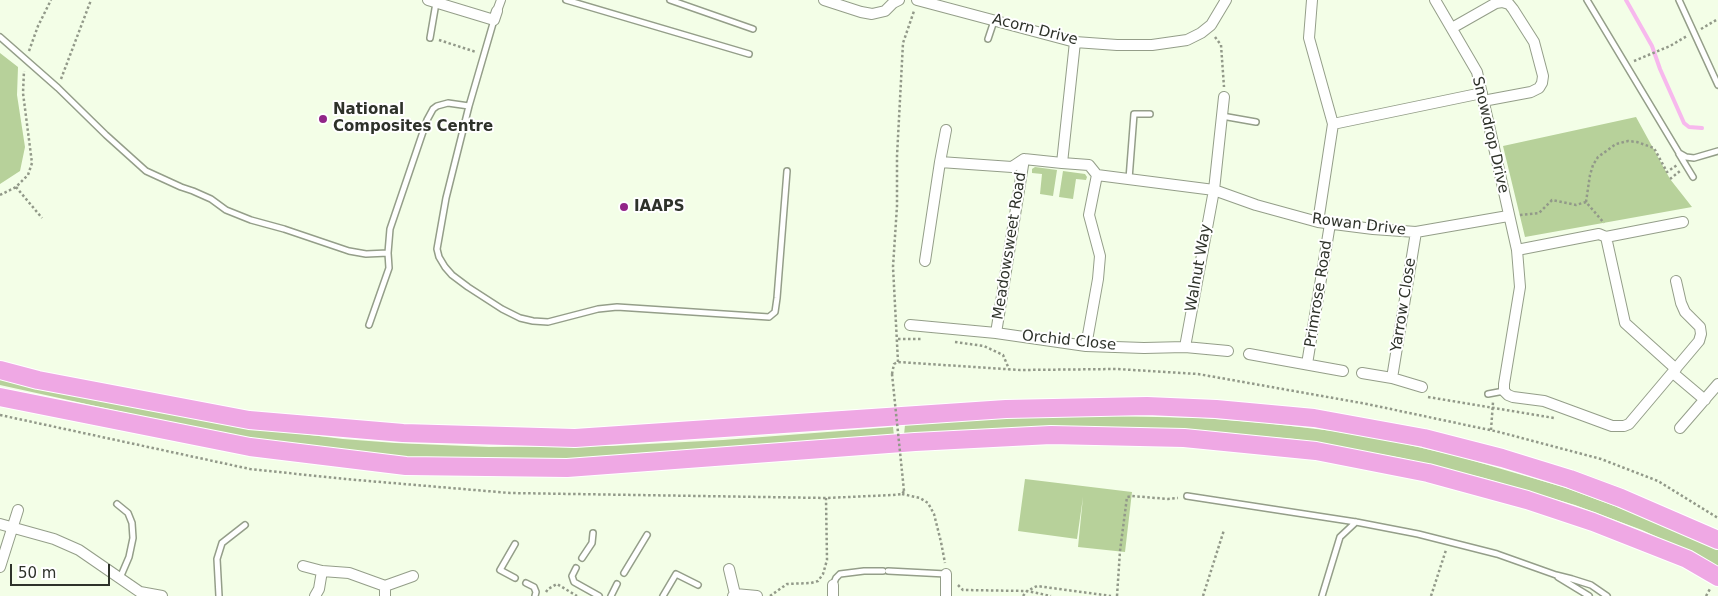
<!DOCTYPE html>
<style>
body{margin:0}
#map{position:relative;width:1718px;height:596px;overflow:hidden;background:#f3fee7;font-family:"DejaVu Sans",sans-serif}
canvas{display:block}
.scale{position:absolute;left:10px;top:564px;width:100px;height:22px;box-sizing:border-box;border:2px solid #2e322a;border-top:0;padding-left:6px;font-size:15px;line-height:18px;white-space:nowrap;color:#2e322a;-webkit-text-stroke:4px #fff;paint-order:stroke}
</style>
<div id="map">
<canvas width="1718" height="596"></canvas>
<div class="scale">50 m</div>
</div>
<script>
const ctx = document.querySelector('canvas').getContext('2d');
ctx.lineJoin = 'round';
function paint(path, color) { ctx.fillStyle = color; ctx.fill(path, 'evenodd'); }
const toPath = rows => new Path2D(rows.map(r => 'M' + r).join(''));
function strokePath(path, color, width, dash) { ctx.strokeStyle = color; ctx.lineWidth = width; ctx.lineCap = dash ? 'butt' : 'round'; ctx.setLineDash(dash || []); ctx.stroke(path); }
function drawText(font, color, halo, rows, align = 'center') {
  ctx.font = font + ' "DejaVu Sans",sans-serif'; ctx.lineWidth = 4; ctx.setLineDash([]); ctx.textBaseline = 'middle'; ctx.strokeStyle = halo; ctx.fillStyle = color; for (const [text, x, y, turn = 0] of rows) {
    ctx.save(); ctx.translate(x, y); ctx.rotate((+turn || 0) * Math.PI / 180); ctx.textAlign = isNaN(turn) ? turn : align; if (halo) ctx.strokeText(text, 0, 0); ctx.fillText(text, 0, 0); ctx.restore();
  }
}
paint(toPath([
 [0,53,18,67,17,95,25,147,20,171,0,184],
 [1636,117,1670,179,1692,207,1525,237,1503,146],
 [1035,167,1057,170,1053,196,1040,194,1042,174,1032,173,1032,169],
 [1063,171,1085,174,1087,177,1086,180,1076,179,1073,199,1059,197],
 [0,379,136,408,245,427,343,439,395,443,489,447,610,446,723,440,893,427,894,436,595,458,435,460,281,443,205,430,0,385],
 [1067,415,1202,418,1265,423,1333,431,1396,442,1457,456,1563,487,1625,510,1686,534,1718,550,1718,567,1694,554,1642,530,1575,505,1484,478,1402,458,1295,439,1184,430,904,435,905,425,945,421],
 [1025,479,1132,492,1125,552,1078,547,1083,497,1077,539,1018,531]
]), '#b7d19a');
strokePath(toPath([
 [1626,0,1652,46,1660,69,1684,123,1689,127,1702,128]
]), '#f7b8ed', 4);
const service = toPath([
 [566,0,749,54],
 [670,0,753,29],
 [1587,0,1679,153,1686,157,1694,158,1718,151],
 [1679,0,1718,85],
 [494,20,469,106,446,198,437,249,439,257,445,267,452,275,468,287,502,309,520,318,533,321,548,322,598,309,617,307,769,317,775,312,777,298,787,171],
 [0,37,58,88,106,135,146,171,181,187,193,191,211,199,226,210,251,220,284,229,349,251,366,254,388,253,390,229,427,120,433,109,437,106,448,103,469,106],
 [430,38,436,3],
 [988,39,994,21],
 [1222,116,1256,122],
 [1679,154,1693,177],
 [1129,179,1134,114,1150,114],
 [369,325,389,268,388,253],
 [1488,394,1504,391],
 [1187,496,1356,522,1418,534,1497,554,1556,575,1572,579,1591,585,1607,596],
 [117,504,128,513,132,523,133,538,129,557,120,578],
 [515,544,500,570,515,578],
 [582,558,592,543,593,533],
 [576,568,572,576,574,582,599,596],
 [888,571,946,574],
 [624,573,647,535],
 [1558,577,1589,596],
 [526,583,534,587,536,592,535,596],
 [833,585,836,578,840,574,864,571,883,571],
 [219,596,217,559,222,543,245,525],
 [611,596,617,584],
 [663,596,676,574,698,585],
 [1322,596,1340,537,1356,522]
]);
const pedestrian = toPath([
 [497,11,501,0]
]);
const minor = toPath([
 [428,0,494,20,497,11],
 [824,0,861,12,872,14,885,11,893,3,899,0],
 [917,0,1075,42,1117,45,1152,45,1187,40,1201,33,1211,25,1226,0],
 [1312,0,1309,38,1333,124,1318,222],
 [1435,0,1477,72,1517,250,1520,287,1504,384,1504,391,1508,395,1513,397,1544,401,1612,426,1624,426,1629,424,1699,341,1701,334,1700,327,1685,312,1681,303,1676,281],
 [1452,28,1496,3,1502,2,1509,4,1513,9,1534,42,1543,76,1542,83,1539,88,1531,92,1483,101],
 [1075,42,1062,163,1089,165,1097,175,1214,190,1256,205,1318,222,1373,229,1416,232,1508,216],
 [1333,124,1482,93],
 [940,162,946,130],
 [1606,237,1683,222],
 [1517,250,1599,234,1606,237,1625,323,1676,369],
 [925,261,940,162,1012,167,1024,159,1062,163],
 [910,325,996,333,1086,346,1144,348,1185,347,1228,351],
 [996,333,1024,159],
 [1086,346,1098,279,1100,256,1089,215,1097,175],
 [1185,347,1214,190,1224,97],
 [1249,354,1343,371],
 [1307,364,1330,224],
 [1362,373,1392,378,1422,387],
 [1673,373,1705,400],
 [1392,378,1416,232],
 [1680,428,1718,384],
 [0,524,54,539,79,550,140,592,162,596],
 [303,566,322,571],
 [0,567,18,510],
 [729,569,735,594],
 [946,574,946,596],
 [833,585,833,596],
 [385,586,385,596],
 [315,596,319,589,322,571,349,573,385,586,413,576],
 [733,596,735,594,757,596]
]);
const trunk = toPath([
 [0,370,38,380,249,420,403,433,575,438,1006,409,1147,406,1216,409,1314,418,1424,438,1502,458,1570,479,1621,498,1718,540],
 [0,397,250,447,406,466,567,468,915,442,1051,435,1184,438,1316,451,1428,473,1527,500,1593,522,1687,559,1718,577]
]);
strokePath(service, '#949e89', 8);
strokePath(pedestrian, '#949e89', 10);
strokePath(minor, '#949e89', 12);
strokePath(trunk, '#fff', 20);
strokePath(toPath([
 [1701,29,1718,19],
 [1215,37,1221,45,1224,87],
 [439,40,476,52],
 [29,51,38,26,51,0],
 [1634,61,1670,46,1687,36],
 [61,79,91,0],
 [1670,179,1680,171],
 [16,187,42,218],
 [0,195,16,187,28,175,32,163,23,93,24,71],
 [1586,202,1590,175,1593,165,1598,157,1616,144,1628,141,1637,142,1654,148,1667,172,1677,165],
 [1520,215,1539,213,1552,200,1576,205,1586,202,1604,223],
 [898,339,922,339],
 [955,342,984,346,1003,355,1009,369],
 [898,362,893,267,897,206,897,156,903,43,914,11],
 [892,374,894,364,898,362,1020,370,1117,369,1198,374,1367,404,1499,432,1601,459,1658,481,1718,518],
 [1428,397,1554,418],
 [0,415,250,469,345,479,510,493,826,498,893,495,902,494,904,491],
 [1491,430,1493,402],
 [902,494,920,498,928,503,934,514,941,542,945,563],
 [958,585,963,590,1027,591,1051,596],
 [546,592,548,589,557,584,577,596],
 [770,596,787,584,811,583,818,581,823,574,827,560,826,498],
 [1023,596,1027,591,1037,586,1111,596],
 [1117,596,1120,551,1127,497,1132,496,1168,499,1178,498],
 [1203,596,1224,530],
 [1431,596,1446,550],
 [1706,596,1710,589]
]), '#929989', 2.5, [2.5, 2.5]);
strokePath(service, '#fff', 5);
strokePath(pedestrian, '#fff', 8);
strokePath(minor, '#fff', 10);
strokePath(trunk, '#efa8e4', 18);
strokePath(toPath([
 [892,374,904,491]
]), '#929989', 2.5, [2.5, 2.5]);
for (const [x, y, r, color] of [
 [323,119,5,"#912587"],
 [624,207,5,"#912587"]
]) { const dot = new Path2D(); dot.arc(x, y, r, 0, 2 * Math.PI); ctx.fillStyle = color; ctx.fill(dot); strokePath(dot, '#fff', 2); }
drawText('15px', '#2e322a', '#fff', [
 ["Acorn Drive",1035,30,14],
 ["Snowdrop Drive",1490,135,77],
 ["Rowan Drive",1359,225,7],
 ["Meadowsweet Road",1010,246,-81],
 ["Walnut Way",1199,268,-80],
 ["Primrose Road",1319,294,-81],
 ["Yarrow Close",1404,305,-81],
 ["Orchid Close",1069,341,6]
]);
drawText('bold 15px', '#2e322a', '#fff', [
 ["National",333,110],
 ["Composites Centre",333,127],
 ["IAAPS",634,207]
], 'left');
</script>
